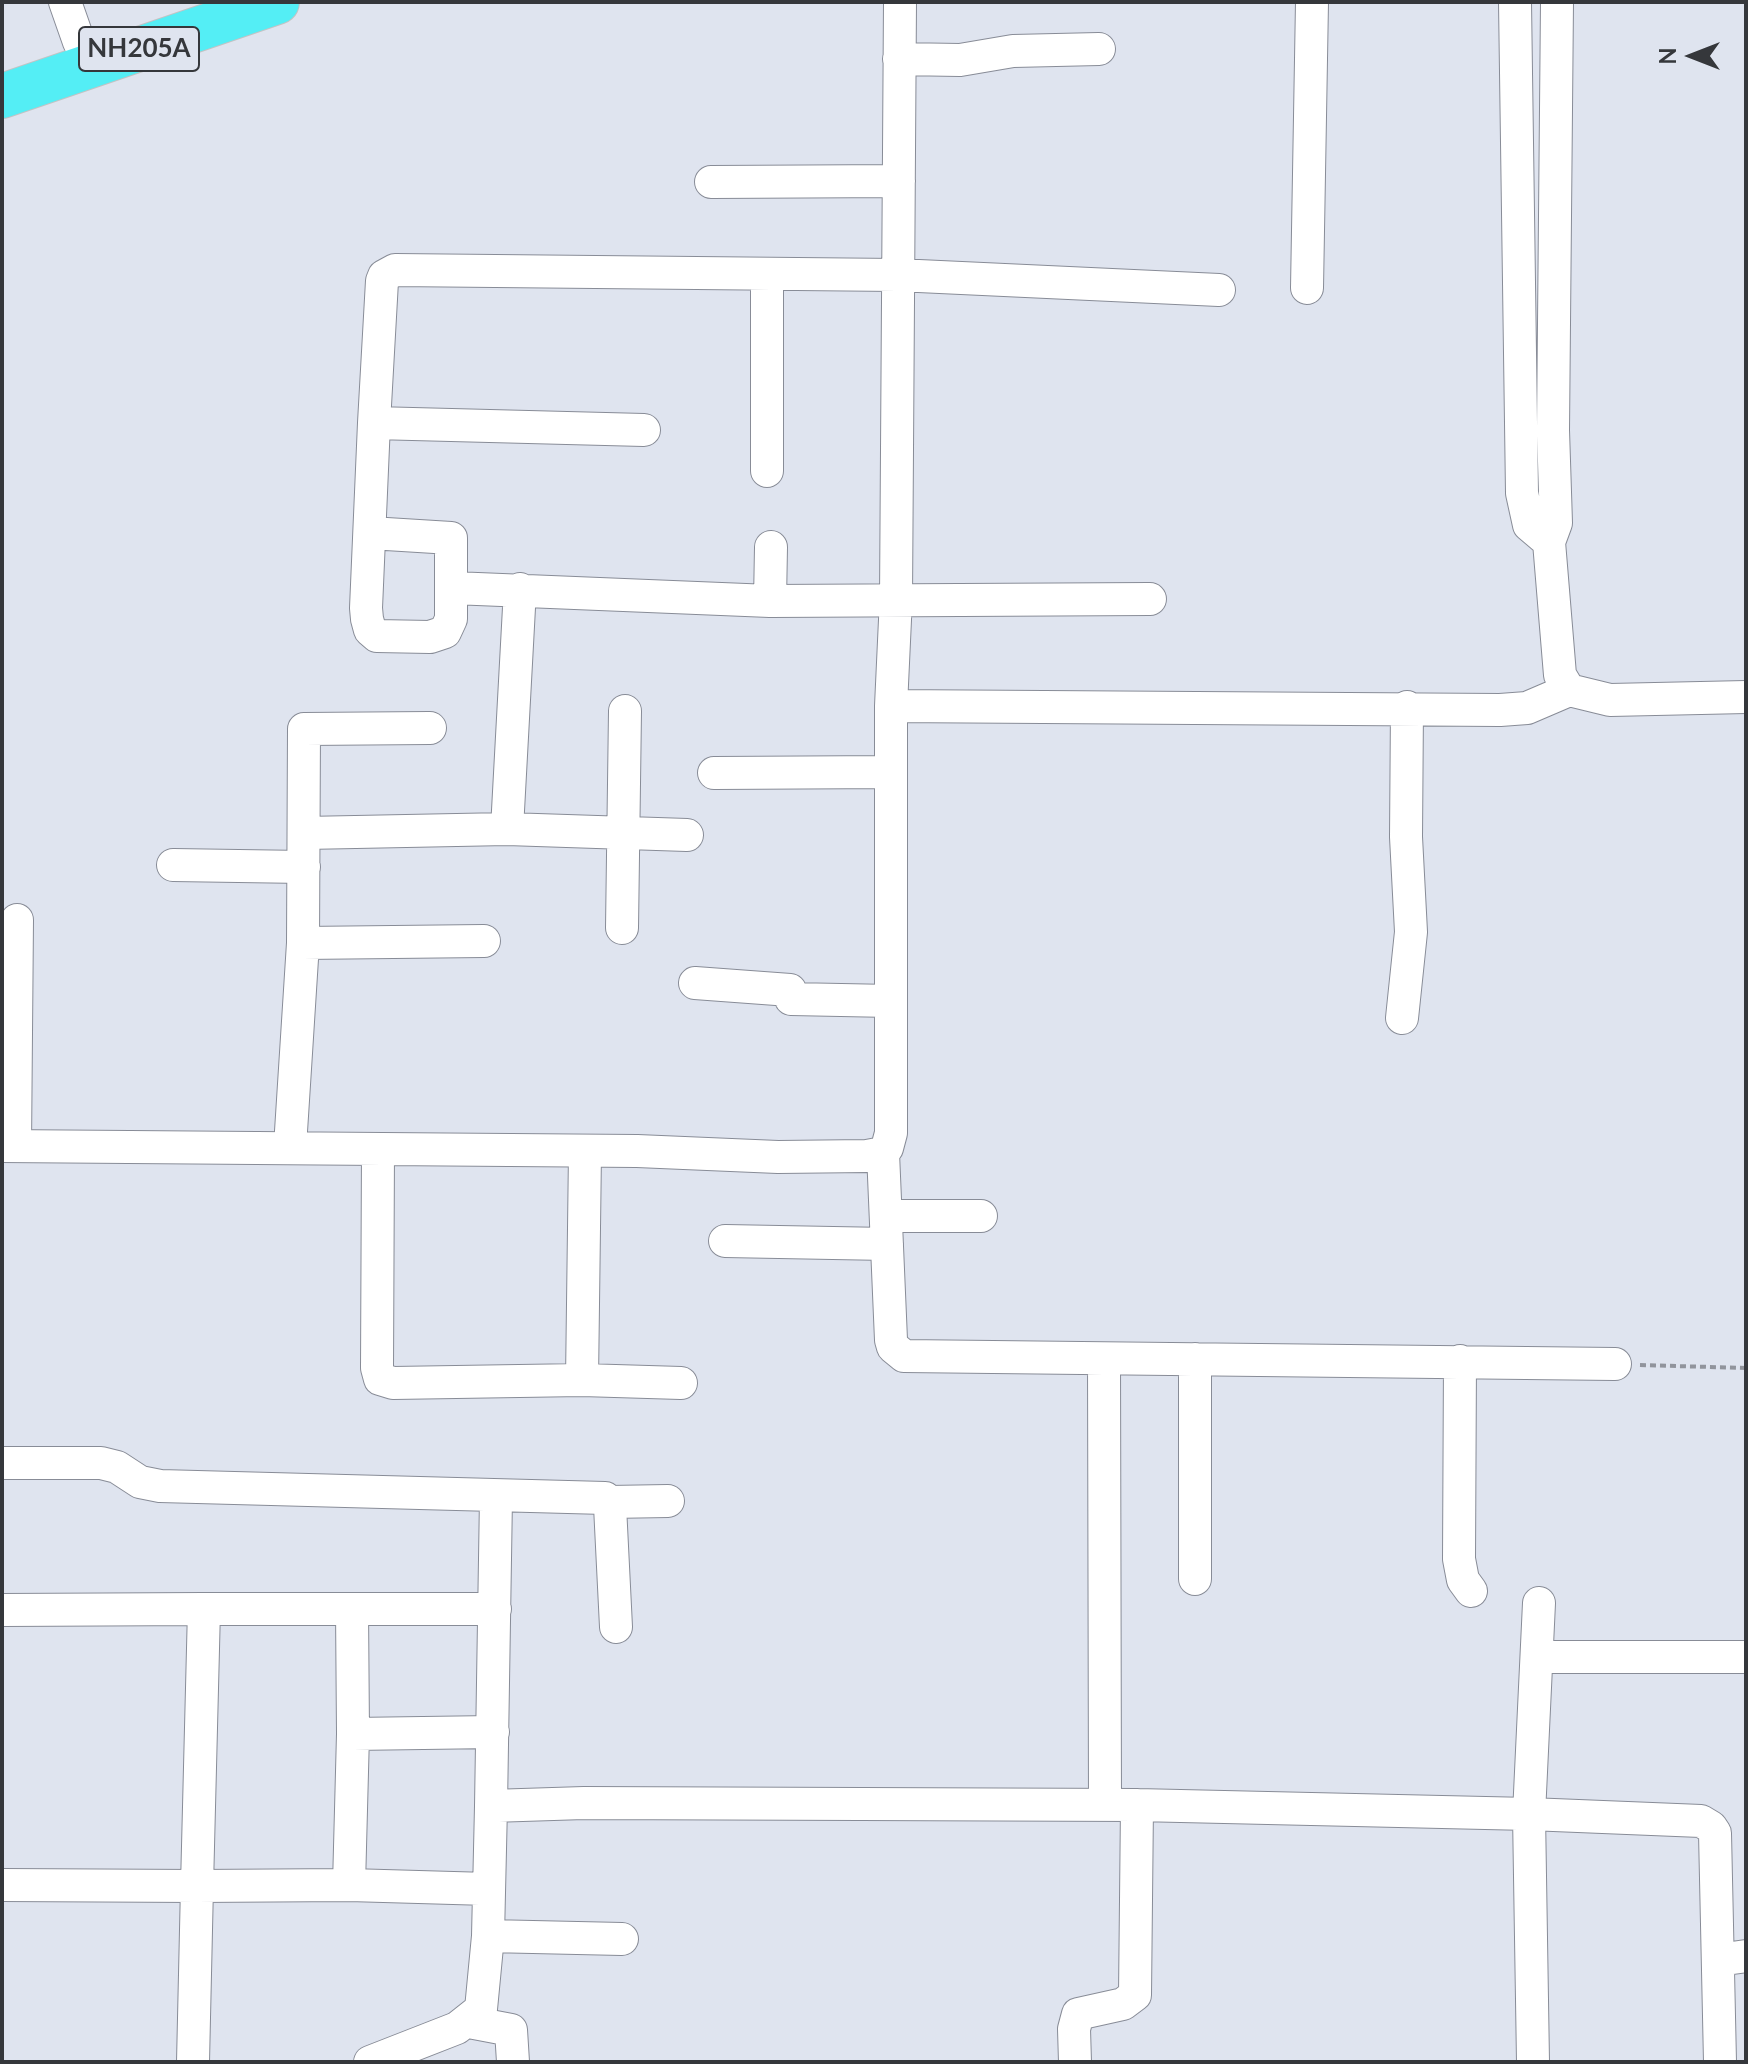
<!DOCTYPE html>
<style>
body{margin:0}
#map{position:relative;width:1748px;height:2064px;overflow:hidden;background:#dfe4ef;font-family:Lato,sans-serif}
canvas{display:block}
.frame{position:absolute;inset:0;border:4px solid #35373b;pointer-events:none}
.north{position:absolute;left:1652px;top:16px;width:80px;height:80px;-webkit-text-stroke:6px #dfe4ef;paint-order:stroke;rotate:270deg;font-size:22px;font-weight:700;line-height:32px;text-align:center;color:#35373b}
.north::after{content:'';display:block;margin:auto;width:28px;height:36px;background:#35373b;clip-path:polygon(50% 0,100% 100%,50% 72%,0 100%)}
</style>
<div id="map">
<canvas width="1748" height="2064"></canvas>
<div class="frame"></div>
<div class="north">N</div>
</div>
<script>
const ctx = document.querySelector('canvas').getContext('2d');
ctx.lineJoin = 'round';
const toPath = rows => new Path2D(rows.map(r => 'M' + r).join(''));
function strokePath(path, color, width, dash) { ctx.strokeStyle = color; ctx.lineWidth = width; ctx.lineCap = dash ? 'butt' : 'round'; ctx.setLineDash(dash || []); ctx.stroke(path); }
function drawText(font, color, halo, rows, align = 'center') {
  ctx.font = font + ' Lato,sans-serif'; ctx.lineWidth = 8; ctx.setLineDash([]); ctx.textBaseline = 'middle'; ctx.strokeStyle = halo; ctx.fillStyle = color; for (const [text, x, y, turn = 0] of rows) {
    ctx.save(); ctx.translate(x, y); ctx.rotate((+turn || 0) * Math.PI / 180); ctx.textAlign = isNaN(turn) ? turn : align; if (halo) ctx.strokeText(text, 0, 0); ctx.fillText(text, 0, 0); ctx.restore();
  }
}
const minor = toPath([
 [65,2,79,42],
 [1515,2,1522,493,1529,525,1549,542],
 [1557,2,1553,430,1556,523,1549,542,1560,675,1569,690,1610,700,1746,697],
 [899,59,960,60,1013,51,1099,49],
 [711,182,899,181],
 [1307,288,1312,2],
 [374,423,644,430],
 [767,471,767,274],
 [370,533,451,538,451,619,445,632,430,637,377,636,370,630,367,619,366,608,374,423,382,281,384,276,395,270,897,275,1219,290],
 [453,588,770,601,1150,599],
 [770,601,771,547],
 [891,706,1500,710,1527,708,1569,690],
 [714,773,891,772],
 [507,829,520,589],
 [305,833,507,829,687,835],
 [173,865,304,867],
 [622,928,625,711],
 [303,943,484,941],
 [695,983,790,990,791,999,891,1001],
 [1402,1018,1411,932,1406,837,1407,707],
 [2,1146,637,1151,778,1157,867,1156,883,1153,887,1148,891,1133,891,706,896,598,900,2],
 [15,1146,17,920],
 [290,1147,303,943,304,729,430,728],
 [378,1150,377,1368,380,1379,393,1383,582,1380,681,1383],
 [883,1153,891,1340,893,1347,904,1356,1615,1364],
 [886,1216,981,1216],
 [725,1241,887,1244],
 [1195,1359,1195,1579],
 [1104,1360,1105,1805],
 [1460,1361,1459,1559,1463,1580,1471,1591],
 [582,1380,585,1152],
 [2,1463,101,1463,117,1467,140,1482,160,1486,605,1498,610,1506,616,1627],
 [609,1502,668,1501],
 [1539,1603,1529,1814,1701,1821,1711,1827,1715,1833,1720,2062],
 [204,1609,495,1609],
 [352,1609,353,1734],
 [2,1610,204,1609,197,1886,349,1885,488,1889],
 [1537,1657,1746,1657],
 [491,1806,496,1497],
 [2,1885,197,1886,193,2062],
 [349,1885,353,1734,493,1732],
 [488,1936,622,1939],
 [1718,1960,1746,1956],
 [469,2022,511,2030,513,2062],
 [370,2062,457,2028,481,2009,488,1936,491,1806,584,1803,1137,1805,1529,1814,1533,2062],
 [1075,2062,1074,2029,1078,2014,1123,2004,1135,1995,1137,1805]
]);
const highway = toPath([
 [2,96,277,2]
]);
strokePath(minor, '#888c97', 34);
strokePath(highway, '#c2c3c4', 46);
strokePath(toPath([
 [1640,1365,1746,1368]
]), '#91949c', 4, [6, 4]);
strokePath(minor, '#fff', 32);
strokePath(highway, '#54eef5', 44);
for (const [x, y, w] of [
 [139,49,120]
]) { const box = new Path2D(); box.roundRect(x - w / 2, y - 22, w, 44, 6); ctx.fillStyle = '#dfe4ef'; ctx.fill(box); strokePath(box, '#35373b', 2); }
drawText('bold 26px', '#35373b', null, [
 ["NH205A",139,49]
]);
</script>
